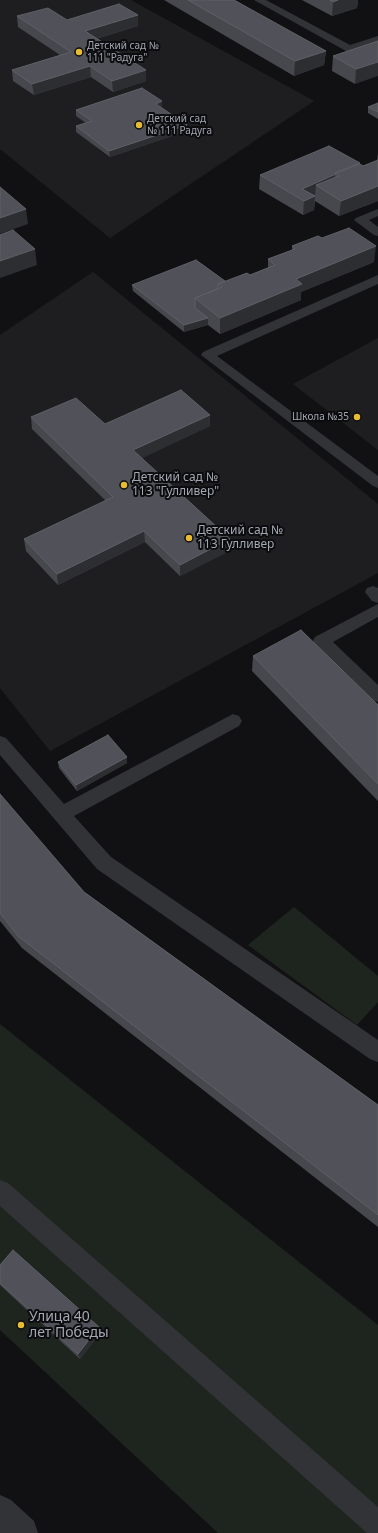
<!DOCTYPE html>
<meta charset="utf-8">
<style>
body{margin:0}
canvas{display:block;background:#111113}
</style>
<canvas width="378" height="1533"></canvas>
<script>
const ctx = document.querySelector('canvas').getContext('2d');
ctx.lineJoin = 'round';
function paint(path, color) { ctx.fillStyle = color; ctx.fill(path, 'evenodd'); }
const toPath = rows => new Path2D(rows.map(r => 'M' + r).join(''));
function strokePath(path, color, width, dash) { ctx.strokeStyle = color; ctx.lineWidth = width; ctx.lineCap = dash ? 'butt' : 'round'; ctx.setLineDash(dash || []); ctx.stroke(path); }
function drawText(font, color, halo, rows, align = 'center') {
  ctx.font = font + ' "Noto Sans",sans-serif'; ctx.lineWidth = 4; ctx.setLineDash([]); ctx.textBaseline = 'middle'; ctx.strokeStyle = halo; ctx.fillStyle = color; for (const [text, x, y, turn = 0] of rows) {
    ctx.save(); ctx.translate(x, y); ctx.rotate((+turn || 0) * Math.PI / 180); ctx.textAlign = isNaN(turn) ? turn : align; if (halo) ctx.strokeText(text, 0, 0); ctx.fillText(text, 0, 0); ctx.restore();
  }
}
paint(toPath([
 [0,0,131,0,314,101,110,238,0,149],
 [93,272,378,504,378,573,50,751,0,688,0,335],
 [378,338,378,450,293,384]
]), '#1e1d20');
paint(toPath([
 [294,907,378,976,378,1002,357,1025,248,945],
 [0,1024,378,1325,378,1533,218,1533,0,1330]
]), '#1e251f');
paint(toPath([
 [254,0,266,0,350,45,378,36,378,42,352,51,346,51,254,0],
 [378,209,378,216,369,220,378,227,378,236,374,235,354,220,356,218,378,209],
 [378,275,378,284,217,356,378,476,378,488,373,486,201,355,203,352,378,275],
 [373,586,378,588,378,603,372,601,365,592,367,588,373,586],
 [378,604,378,617,333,642,378,685,378,702,372,700,315,645,313,641,315,637,378,604],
 [233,714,239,716,242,721,239,726,74,816,111,857,378,1040,378,1062,370,1059,97,869,0,755,0,736,6,738,64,804,233,714],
 [0,1180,8,1183,378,1507,378,1533,367,1533,0,1206,0,1180]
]), '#323337');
paint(toPath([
 [0,1495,11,1500,34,1521,38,1533,0,1533,0,1495]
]), '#323337');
paint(toPath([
 [164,0,234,0,326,51,324,65,294,76],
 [302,0,358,0,357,8,332,16],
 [138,15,138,26,96,39,146,81,113,92,91,77,34,95,13,81,12,70,60,55,18,27,17,16,67,20],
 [378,41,355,84,332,71,333,56],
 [378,103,378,119,368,113,368,107],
 [162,108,187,125,187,131,110,157,76,132,76,126,86,123,76,116,76,110],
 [378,153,378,201,339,216,315,201,314,210,303,215,259,189,260,175,360,164,363,166,377,161],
 [322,238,374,262,301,292,301,300,220,334,208,325,184,332,133,291,132,285,225,281,250,275,268,268,268,259,292,250,292,246],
 [31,417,105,424,210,426,141,458,229,551,180,576,145,542,58,585,26,551,24,539,106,501,32,429],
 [253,656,378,705,378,801,252,671],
 [127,757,127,763,77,791,59,768,58,762],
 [0,794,84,892,378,1105,378,1227,22,948,0,921],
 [0,1265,99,1327,101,1332,80,1359,0,1285]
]), '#47484e');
paint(toPath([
 [338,0,358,0,357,8,332,16,333,2],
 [138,15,138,26,86,42,85,31],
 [326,51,324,65,294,76,295,61],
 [378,62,378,76,355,84,356,69],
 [90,66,91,77,34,95,32,84],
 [146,70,146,81,113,92,112,81],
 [162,101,162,108,156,104],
 [187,125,187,131,110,157,109,151],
 [335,174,334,188,316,185,315,196,302,189],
 [378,186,378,201,339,216,341,201],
 [315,196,314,210,303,215,304,201],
 [26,209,28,224,0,234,0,218],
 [376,246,374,262,301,292,301,300,220,334,220,318,296,279],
 [35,249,37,265,0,278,0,261],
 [208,318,208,325,184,332,184,325],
 [210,415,210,426,134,462,133,450],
 [144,531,145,542,58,585,57,574],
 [230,539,229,551,180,576,180,565],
 [127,757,127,763,77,791,76,785],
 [99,1327,101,1332,80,1359,78,1354]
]), '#2d2e32');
const building = toPath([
 [188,0,234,0,326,51,295,61,188,0],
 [330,0,338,0,333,2,330,0],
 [119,4,138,15,85,31,146,70,112,81,90,66,32,84,12,70,71,52,17,16,48,8,67,20,119,4],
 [378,41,378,62,356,69,333,56,378,41],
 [142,88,162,101,156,104,187,125,109,151,76,126,92,121,76,110,142,88],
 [378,103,378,112,368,107,378,103],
 [329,146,360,163,335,173,336,174,302,189,315,196,304,201,260,175,329,146],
 [378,160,378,186,341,201,316,185,339,176,335,173,360,164,363,166,378,160],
 [0,187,26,209,0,218,0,187],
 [349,228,376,246,296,279,302,284,220,318,195,298,222,287,218,284,247,273,250,275,275,265,268,259,295,249,292,246,318,236,322,238,349,228],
 [13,230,35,249,0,261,0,235,13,230],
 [196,260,225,281,218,284,218,289,195,298,195,308,208,318,184,325,132,285,196,260],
 [181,390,210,415,133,450,230,539,180,565,144,531,57,574,24,539,113,497,31,417,76,398,105,424,181,390],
 [301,630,378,705,378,784,253,656,301,630],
 [108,735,127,757,76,785,58,762,108,735],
 [0,794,84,892,378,1105,378,1215,18,936,0,913,0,794],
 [13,1250,99,1327,78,1354,0,1283,0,1265,13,1250]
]);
paint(building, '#515259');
strokePath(building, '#5e6067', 1);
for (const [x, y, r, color] of [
 [79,52,4,"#e8bb34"],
 [139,125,4,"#e8bb34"],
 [357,417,4,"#e8bb34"],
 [124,485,4,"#e8bb34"],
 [189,538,4,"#e8bb34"],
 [21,1325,4,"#e8bb34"]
]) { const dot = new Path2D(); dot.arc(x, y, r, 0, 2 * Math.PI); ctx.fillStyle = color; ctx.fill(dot); strokePath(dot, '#0c0c0e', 1.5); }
drawText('10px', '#a3a7b3', '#0c0c0e', [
 ["Детский сад №",87,46],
 ["111 \"Радуга\"",87,58],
 ["Детский сад",147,119],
 ["№ 111 Радуга",147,131],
 ["Школа №35",349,417,"right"]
], 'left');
drawText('12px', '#a3a7b3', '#0c0c0e', [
 ["Детский сад №",132,478],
 ["113 \"Гулливер\"",132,492],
 ["Детский сад №",197,531],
 ["113 Гулливер",197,545]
], 'left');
drawText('14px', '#a3a7b3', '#0c0c0e', [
 ["Улица 40",29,1317],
 ["лет Победы",29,1333]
], 'left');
</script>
